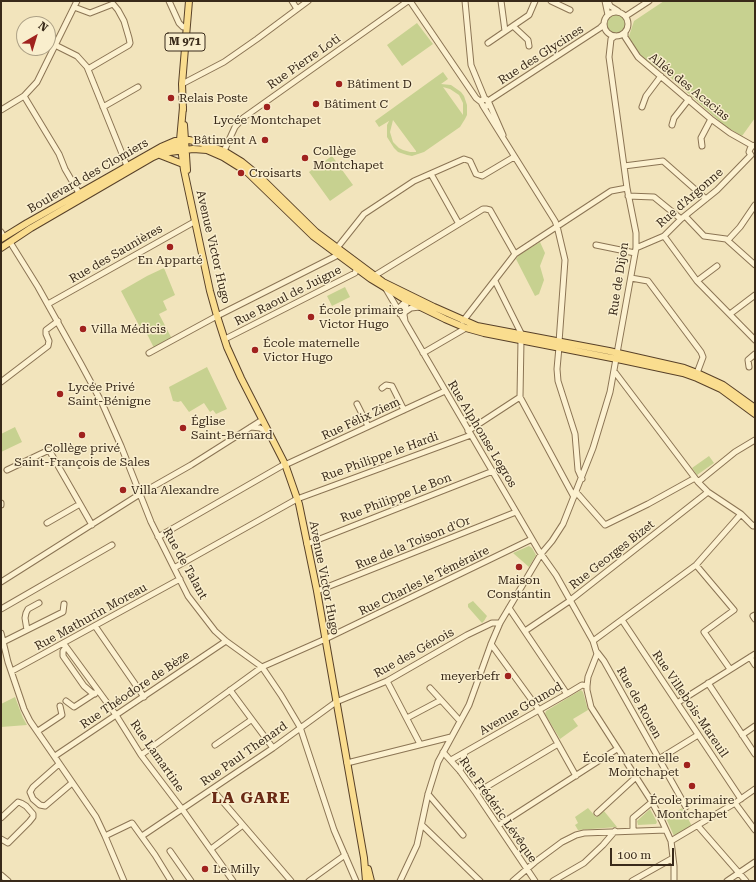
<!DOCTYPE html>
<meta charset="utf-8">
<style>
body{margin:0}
#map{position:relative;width:756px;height:882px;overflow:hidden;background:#f2e4bc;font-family:"Roboto Serif",serif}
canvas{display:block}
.frame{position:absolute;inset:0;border:2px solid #392a1a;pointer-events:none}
.north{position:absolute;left:16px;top:16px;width:40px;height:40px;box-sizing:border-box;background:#f9eecd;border:1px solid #aca085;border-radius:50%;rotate:38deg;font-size:11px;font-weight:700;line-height:16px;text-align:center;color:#392a1a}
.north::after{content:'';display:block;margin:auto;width:14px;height:18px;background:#a0221e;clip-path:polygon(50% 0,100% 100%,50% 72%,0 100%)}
.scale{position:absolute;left:610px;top:848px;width:64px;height:18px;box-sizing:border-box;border:2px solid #392a1a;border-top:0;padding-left:5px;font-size:12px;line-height:14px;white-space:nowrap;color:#392a1a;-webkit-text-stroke:3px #f9eecd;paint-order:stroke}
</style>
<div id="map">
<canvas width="756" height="882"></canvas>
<div class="frame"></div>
<div class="north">N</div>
<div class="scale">100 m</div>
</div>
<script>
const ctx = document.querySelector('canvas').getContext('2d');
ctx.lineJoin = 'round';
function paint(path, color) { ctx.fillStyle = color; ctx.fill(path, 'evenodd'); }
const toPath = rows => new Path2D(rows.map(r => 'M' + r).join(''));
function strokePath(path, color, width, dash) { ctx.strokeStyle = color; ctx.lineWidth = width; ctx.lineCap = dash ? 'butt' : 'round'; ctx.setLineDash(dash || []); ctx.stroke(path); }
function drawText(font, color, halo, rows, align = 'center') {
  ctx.font = font + ' "Roboto Serif",serif'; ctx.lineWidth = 3; ctx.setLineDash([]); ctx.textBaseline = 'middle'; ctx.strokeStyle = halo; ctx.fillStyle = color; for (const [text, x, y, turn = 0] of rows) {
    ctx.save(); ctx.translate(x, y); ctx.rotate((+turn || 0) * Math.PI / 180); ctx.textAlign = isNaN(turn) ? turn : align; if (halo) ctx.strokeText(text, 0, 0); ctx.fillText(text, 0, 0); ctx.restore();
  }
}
paint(toPath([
 [664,1,753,1,755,3,755,118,742,136,725,126,662,70,660,70,640,56,630,39,629,36,634,21],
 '607 24a10 10 0 1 1 20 0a10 10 0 1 1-20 0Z',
 [417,23,433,44,402,66,387,45],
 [443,72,448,79,441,84,451,85,461,92,464,96,467,105,467,115,465,119,460,127,424,152,412,156,407,155,398,152,394,148,387,137,387,125,389,121,379,127,375,121],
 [443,87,450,89,459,95,463,103,463,115],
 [393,120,416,151,416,152,410,152,403,150,399,148,393,142,390,132],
 [332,156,353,185,330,201,309,172],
 [540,242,545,253,540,266,544,280,539,294,535,296,516,259,519,255],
 [164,268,175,295,163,301,167,310,159,314,172,339,154,348,146,332,143,333,121,291,147,276],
 [345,287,350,297,332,306,327,296],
 [207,367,227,409,216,414,213,410,210,412,204,403,189,412,181,401,178,402,173,401,169,387],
 [15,427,22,442,1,452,1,434],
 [709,456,714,463,697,475,692,468],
 [529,546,532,548,536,555,529,567,513,553],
 [473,601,487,616,484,621,482,623,468,607,468,604],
 [581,690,583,692,588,710,573,719,578,726,560,739,545,714,546,711],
 [15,697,23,718,27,725,1,727,1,704],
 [588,808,596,817,604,811,617,827,578,830,575,825,578,823,575,817],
 [682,808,692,826,674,836,666,818],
 [650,809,657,822,656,824,638,825,637,821]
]), '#c7d190');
const minor = toPath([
 [169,1,179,23,183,27,186,27],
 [292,1,297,9],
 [410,1,476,98,481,102,483,106,487,106,489,103,486,99,482,100,481,102],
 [465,1,471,65,485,99],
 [501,1,505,31],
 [551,1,570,10],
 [605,1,608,15],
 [608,1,610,6,618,11],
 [74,7,90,13,113,4,118,10,124,21,129,38,130,43,129,45,88,69],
 '604 24a12 12 0 1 1 24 0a12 12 0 1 1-24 0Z',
 [626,16,649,1],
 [513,26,528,40,529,46],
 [625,33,625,37,638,57,711,119,730,133,753,146],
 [488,43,529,15,535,1],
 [55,45,77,56,87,67,127,166],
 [182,84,224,62,257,39,308,1],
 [24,96,59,154,65,169,79,193],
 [488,101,600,28,604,24],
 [489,103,503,135],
 [483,106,555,221,557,226,565,260,559,342],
 [103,107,138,87],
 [642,107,646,96,661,76],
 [1,110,24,96,37,82,77,1],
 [672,125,674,118,689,99],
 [702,146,701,138,711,119],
 [224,151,235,127,243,118,408,1],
 [751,155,749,152,750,149,752,146,755,145],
 [624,166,663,161,706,199],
 [431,174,459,224],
 [628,196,654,197,681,219],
 [685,216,704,236,726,239,755,265],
 [1,232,4,237],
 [664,236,697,281,755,340],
 [728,240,740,227,755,205],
 [10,242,38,287,81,364,102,403,121,446,151,522,188,596,215,631,226,641,262,667,281,695,300,727,334,830,356,881],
 [596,245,635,253],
 [337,248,364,214,414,181,464,159,470,161,476,174,482,176,514,157],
 [636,248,664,236,681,219,717,190,751,155],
 [374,276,483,209,486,209,490,210,515,254],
 [631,278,648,281,701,352,703,357,697,373],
 [495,281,522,335],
 [697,281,717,266],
 [386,289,539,551,556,575,593,641,597,654,588,677,587,686,587,690,591,707,652,802,662,821,671,841,674,866,674,881],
 [48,304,194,222],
 [405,312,411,308,420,307],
 [400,314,400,307,407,300],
 [730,314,755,295],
 [405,321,404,315,407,300],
 [463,321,515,254,611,191,627,188],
 [225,339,355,273,357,268],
 [521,340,520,397,574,497],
 [559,347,557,369,558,381,575,434,578,470,582,479],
 [149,353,217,316,338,255],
 [423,353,466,328],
 [749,367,748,360,755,354],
 [614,371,698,482,708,492,741,514,753,526,755,525],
 [1,382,48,346,49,341,46,334,46,330,58,321],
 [382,388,386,385,392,386,404,410],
 [357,404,368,426],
 [251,427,260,428,268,432],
 [468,431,520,397],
 [7,470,49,450,80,504],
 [698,482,735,452,755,440],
 [576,492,605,525,648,504,695,478],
 [1,503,1,505],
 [47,523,80,504,92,525],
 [158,537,285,464,287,464,445,391],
 [307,544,493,471],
 [696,565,734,610,704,632,730,669],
 [174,568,297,499,471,435],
 [1,582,140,494,191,465,262,420],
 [317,591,516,512],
 [509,608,567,694],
 [1,609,112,545],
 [755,615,753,616,755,619],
 [622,620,741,799],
 [95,626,144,697],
 [27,630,25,618,26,613,28,609,39,603],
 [525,631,568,602,708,492],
 [1,633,8,662,24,709,30,721,96,817,105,836,124,881],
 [593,641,696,565,741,514],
 [3,642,63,612,64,604],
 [64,644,116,715,141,755,182,809,233,881],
 [491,644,539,710,576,776],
 [66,647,63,651,63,656,84,686,91,692,95,694],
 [597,652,604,661,686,807],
 [750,657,755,665],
 [12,671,180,579],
 [387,681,420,744],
 [708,683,755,754],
 [430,688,441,700],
 [230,690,273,748],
 [66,701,74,707,97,692],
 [677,703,755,654],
 [407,718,441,700,460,721],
 [38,731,62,715,60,706],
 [742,735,755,726],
 [215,745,251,720],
 [443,752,460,771,476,793,535,881],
 [141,755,262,667,321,641,532,539],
 [55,756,226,641],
 [659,759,698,735],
 [451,760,567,694,582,685,587,686],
 [347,763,451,737],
 [59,764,33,787,30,792,33,799,40,805,45,806,72,783],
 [460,771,465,752],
 [212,789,291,881],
 [476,793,558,744],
 [428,794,463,835],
 [735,803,755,830],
 [597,813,635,778],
 [1,818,18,802,21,803,26,806,33,814,33,817,29,822,8,843,1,839],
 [422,825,480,881],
 [499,825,617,749],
 [698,826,746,881],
 [633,831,633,818,652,802],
 [105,836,132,823,155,855,171,881],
 [142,836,273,748,336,702,387,681,467,635,492,623,500,623],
 [671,841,735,803,755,789],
 [211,849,243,825],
 [170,851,191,881],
 [1,875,8,881],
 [309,881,345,855],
 [400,881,417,845,428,794,438,762,469,705,491,644,500,623,541,554,552,541,563,524,593,448,610,392,636,248,636,233,627,188,609,57,611,39,615,36],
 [513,881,535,862,562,842,576,835,584,833,666,830],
 [553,881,584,863,603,845,615,831],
 [632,881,673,858],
 [727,881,755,862]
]);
const major = toPath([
 [183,107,180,140,184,170,210,291,217,316,227,347,241,378,285,464,299,504,317,591,364,858,366,881],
 [183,110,182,84,189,1],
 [184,125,187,170],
 [160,152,183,143],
 [160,155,183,164],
 [1,239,27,223,161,147,175,141,189,140,198,142,224,151,242,162,258,175,316,232,383,282,434,307,477,326,609,351,684,368,697,373,723,385,755,408],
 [1,248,31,228,153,157,162,153,193,149,207,150,223,157,247,172,313,236,371,279,404,299,445,319,466,328,484,333,622,360,683,373,697,378,721,389,755,414],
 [368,869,371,881]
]);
strokePath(minor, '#8b7454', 7);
strokePath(major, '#584129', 8);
strokePath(minor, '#fcf1d0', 5);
strokePath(major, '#fadd8f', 6);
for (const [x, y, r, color] of [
 [339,84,4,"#a0221e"],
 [171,98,4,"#a0221e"],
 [316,104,4,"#a0221e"],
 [267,107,4,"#a0221e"],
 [265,140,4,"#a0221e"],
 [305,158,4,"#a0221e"],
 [241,173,4,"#a0221e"],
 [170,247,4,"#a0221e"],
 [311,317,4,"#a0221e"],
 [83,329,4,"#a0221e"],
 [255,350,4,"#a0221e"],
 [60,394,4,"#a0221e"],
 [183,428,4,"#a0221e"],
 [82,435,4,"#a0221e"],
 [123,490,4,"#a0221e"],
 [519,567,4,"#a0221e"],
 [508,676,4,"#a0221e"],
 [687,765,4,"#a0221e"],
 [692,786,4,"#a0221e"],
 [205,869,4,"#a0221e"]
]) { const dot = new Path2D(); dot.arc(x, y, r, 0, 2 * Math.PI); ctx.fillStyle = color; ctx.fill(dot); strokePath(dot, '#f9eecd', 1.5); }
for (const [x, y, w] of [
 [185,42,40]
]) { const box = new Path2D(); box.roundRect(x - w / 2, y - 9, w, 18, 3); ctx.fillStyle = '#f9eecd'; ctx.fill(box); strokePath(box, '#392a1a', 1); }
drawText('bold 11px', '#392a1a', null, [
 ["M 971",185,42]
]);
drawText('12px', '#392a1a', '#f9eecd', [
 ["Rue des Glycines",541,55,-33],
 ["Rue Pierre Loti",304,62,-35],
 ["Allée des Acacias",689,87,39],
 ["Boulevard des Clomiers",88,176,-30],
 ["Rue d'Argonne",690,198,-41],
 ["Avenue Victor Hugo",213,247,77],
 ["Rue des Saunières",116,254,-30],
 ["Rue de Dijon",619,279,-81],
 ["Rue Raoul de Juigne",288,296,-27],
 ["Rue Félix Ziem",361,419,-25],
 ["Rue Alphonse Legros",482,434,59],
 ["Rue Philippe le Hardi",380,457,-20],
 ["Rue Philippe Le Bon",396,498,-21],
 ["Rue de la Toison d'Or",413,543,-22],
 ["Rue Georges Bizet",612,555,-38],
 ["Rue de Talant",185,564,61],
 ["Avenue Victor Hugo",324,578,79],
 ["Rue Charles le Téméraire",424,581,-26],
 ["Rue Mathurin Moreau",91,617,-29],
 ["Rue des Génois",414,653,-29],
 ["Rue Théodore de Bèze",135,690,-34],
 ["Rue de Rouen",639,703,61],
 ["Rue Villebois-Mareuil",690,704,56],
 ["Avenue Gounod",521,709,-30],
 ["Rue Paul Thenard",244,754,-35],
 ["Rue Lamartine",157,756,55],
 ["Rue Frédéric Lévêque",498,810,55]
]);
drawText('12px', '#392a1a', '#f9eecd', [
 ["Bâtiment D",347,84],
 ["Relais Poste",179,98],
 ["Bâtiment C",324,104],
 ["Lycée Montchapet",267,120,"center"],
 ["Bâtiment A",257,140,"right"],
 ["Collège",313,151],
 ["Montchapet",313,165],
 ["Croisarts",249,173],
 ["En Apparté",170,260,"center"],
 ["École primaire",319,310],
 ["Victor Hugo",319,324],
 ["Villa Médicis",91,329],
 ["École maternelle",263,343],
 ["Victor Hugo",263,357],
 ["Lycée Privé",68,387],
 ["Saint-Bénigne",68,401],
 ["Église",191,421],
 ["Saint-Bernard",191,435],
 ["Collège privé",82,448,"center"],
 ["Saint-François de Sales",82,462,"center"],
 ["Villa Alexandre",131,490],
 ["Maison",519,580,"center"],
 ["Constantin",519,594,"center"],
 ["meyerbefr",500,676,"right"],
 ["École maternelle",679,758,"right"],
 ["Montchapet",679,772,"right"],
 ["École primaire",692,800,"center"],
 ["Montchapet",692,814,"center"],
 ["Le Milly",213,869]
], 'left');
ctx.letterSpacing = '1px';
drawText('bold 16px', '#6a2a15', '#f9eecd', [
 ["LA GARE",251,798]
]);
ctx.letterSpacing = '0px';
</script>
